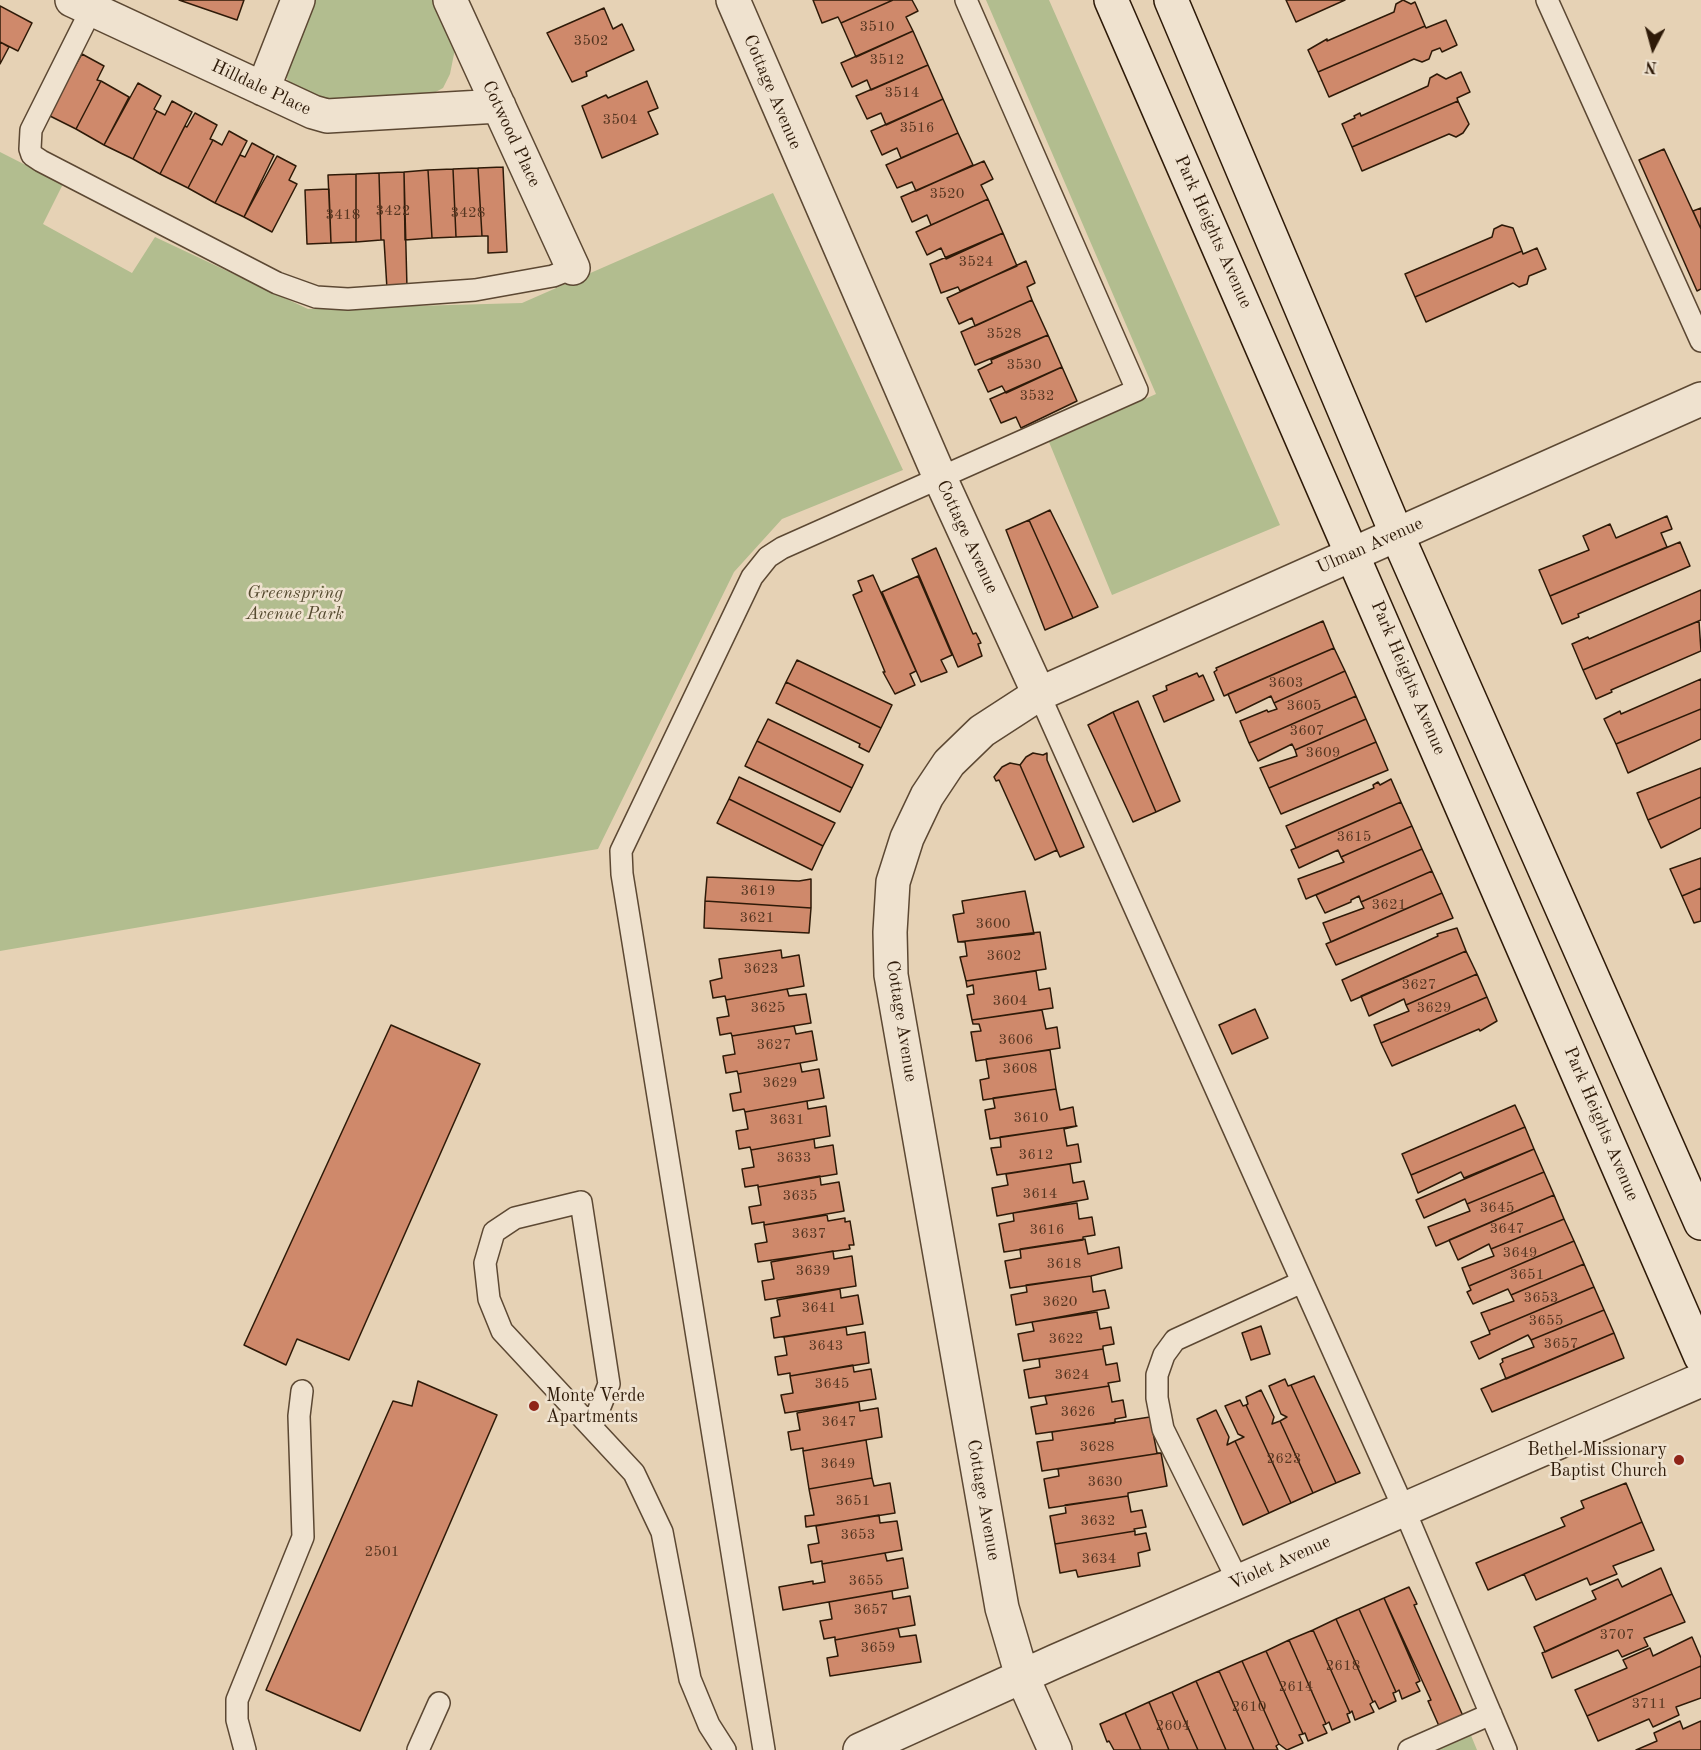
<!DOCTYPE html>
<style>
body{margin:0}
#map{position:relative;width:1701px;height:1750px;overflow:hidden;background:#e6d2b5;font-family:"Old Standard TT",serif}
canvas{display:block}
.north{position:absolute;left:1623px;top:18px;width:60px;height:60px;-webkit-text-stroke:4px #efe2cf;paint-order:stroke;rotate:186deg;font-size:16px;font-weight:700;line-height:24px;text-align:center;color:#2e1a08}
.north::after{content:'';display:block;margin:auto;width:21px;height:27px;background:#2e1a08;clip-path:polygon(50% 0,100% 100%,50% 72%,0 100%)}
</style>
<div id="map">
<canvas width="1701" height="1750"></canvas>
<div class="north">N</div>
</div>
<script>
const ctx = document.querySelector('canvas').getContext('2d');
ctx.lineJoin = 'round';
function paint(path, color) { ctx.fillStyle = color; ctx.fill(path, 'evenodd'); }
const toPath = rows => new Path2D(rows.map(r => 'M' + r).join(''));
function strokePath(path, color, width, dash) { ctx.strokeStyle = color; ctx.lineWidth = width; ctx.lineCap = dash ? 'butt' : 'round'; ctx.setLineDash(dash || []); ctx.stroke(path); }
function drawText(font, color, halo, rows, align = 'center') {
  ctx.font = font + ' "Old Standard TT",serif'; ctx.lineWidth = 5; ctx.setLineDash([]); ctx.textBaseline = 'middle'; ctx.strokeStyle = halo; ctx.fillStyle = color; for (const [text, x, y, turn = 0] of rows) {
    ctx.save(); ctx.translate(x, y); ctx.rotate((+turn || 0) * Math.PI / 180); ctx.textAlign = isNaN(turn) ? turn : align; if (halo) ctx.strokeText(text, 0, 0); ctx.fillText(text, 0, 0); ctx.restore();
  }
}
paint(toPath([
 [311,0,433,0,455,49,450,74,443,88,430,95,329,102,289,87,285,69],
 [986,0,1049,0,1280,525,1112,595,1049,442,1156,394],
 [0,152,63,184,43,224,132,273,155,237,308,309,522,303,773,193,903,470,782,519,734,572,598,849,0,951],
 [1470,1733,1477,1750,1430,1750]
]), '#b2bd8f');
const building = toPath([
 [179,0,244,0,237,20,179,0],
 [813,0,893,0,841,23,838,17,822,23,813,0],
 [893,0,912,0,918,11,906,17,913,31,856,57,841,23,893,0],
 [1286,0,1345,0,1296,22,1286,0],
 [1403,0,1411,4,1415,2,1425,26,1318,72,1308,50,1327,39,1327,41,1394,12,1396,4,1403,0],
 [0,6,32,23,18,51,0,42,0,6],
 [604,8,613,29,622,24,634,50,586,72,587,76,572,82,547,33,604,8],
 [1446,20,1457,45,1442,52,1440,48,1432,51,1429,59,1422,62,1414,59,1329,97,1318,72,1425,26,1426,28,1446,20],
 [913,31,928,65,871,90,867,80,852,87,841,63,913,31],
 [0,42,9,47,0,64,0,42],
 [82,54,104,66,97,80,101,81,76,129,46,114,71,66,74,68,82,54],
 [928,65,943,99,886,125,881,113,867,119,856,96,928,65],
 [1461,72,1470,92,1457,98,1458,101,1352,147,1342,124,1355,118,1354,116,1360,113,1361,116,1428,86,1430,78,1437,74,1446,79,1461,72],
 [101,81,129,97,104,145,76,129,101,81],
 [647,81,658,108,648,112,658,134,602,158,582,106,606,95,608,98,647,81],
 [138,83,161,96,154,109,157,111,133,159,104,145,138,83],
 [943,99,958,133,901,158,897,148,882,155,871,131,943,99],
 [172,101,192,112,160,174,133,159,157,111,165,115,172,101],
 [1458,101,1469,124,1463,133,1456,137,1449,134,1362,171,1352,147,1458,101],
 [195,113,217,125,210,139,213,140,188,188,160,174,185,126,187,127,195,113],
 [229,131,247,141,215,203,188,188,213,140,222,145,229,131],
 [958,133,973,165,916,191,912,182,897,188,886,165,958,133],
 [252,143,274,155,244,217,215,203,240,155,245,157,252,143],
 [1664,149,1701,229,1701,289,1697,291,1639,160,1664,149],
 [277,156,296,166,289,180,297,184,272,232,244,217,277,156],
 [984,161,993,179,981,185,988,199,931,225,927,215,912,222,901,197,984,161],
 [503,167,507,252,488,253,488,236,482,236,478,168,503,167],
 [478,168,482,236,456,237,453,169,478,168],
 [453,169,456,237,432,238,428,170,453,169],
 [428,170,432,238,405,240,404,172,428,170],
 [404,172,407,288,387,289,384,240,381,240,379,173,404,172],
 [379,173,381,240,356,242,356,174,379,173],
 [356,174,356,242,331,243,328,175,356,174],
 [329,189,331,243,307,244,305,190,329,189],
 [988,199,1003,233,946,259,941,248,927,255,916,232,988,199],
 [1701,208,1701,229,1693,211,1701,208],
 [1502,225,1513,228,1522,251,1415,297,1405,274,1492,237,1494,229,1502,225],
 [1003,233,1017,266,960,291,958,287,941,293,930,264,1003,233],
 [1537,248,1546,269,1529,276,1527,284,1519,287,1513,283,1426,322,1415,297,1522,251,1523,254,1537,248],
 [1026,261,1035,283,1027,287,1032,300,975,326,972,318,959,324,947,298,1026,261],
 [1032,300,1048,335,975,365,961,332,1032,300],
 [1048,335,1062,367,1006,393,1002,386,988,392,978,370,992,363,991,360,1048,335],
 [1062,367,1077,401,1021,428,1016,417,1001,423,990,399,1062,367],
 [1050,510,1098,607,1073,618,1029,520,1050,510],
 [1667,516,1672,529,1661,533,1667,547,1550,596,1539,570,1589,550,1583,536,1610,524,1616,538,1667,516],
 [1029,520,1073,618,1045,630,1006,530,1029,520],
 [1680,542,1690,566,1578,614,1579,617,1562,624,1550,596,1680,542],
 [936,548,973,634,976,633,981,643,978,644,982,656,958,667,912,559,936,548],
 [873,575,916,671,910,674,915,685,895,694,883,672,885,672,853,595,862,591,858,581,873,575],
 [918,576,952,655,941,660,947,672,921,682,882,592,918,576],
 [1701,590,1701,620,1583,670,1572,644,1588,637,1589,639,1701,590],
 [1323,621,1334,648,1224,696,1214,672,1217,670,1216,668,1323,621],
 [1699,621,1701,651,1611,690,1612,692,1596,699,1583,670,1699,621],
 [1334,648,1345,671,1274,703,1271,696,1236,713,1228,694,1334,648],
 [797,660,892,705,881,728,786,682,797,660],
 [1345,671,1356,696,1249,743,1240,721,1267,710,1268,712,1277,709,1274,703,1345,671],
 [1197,673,1199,677,1203,675,1214,700,1164,722,1153,696,1167,690,1166,686,1197,673],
 [1701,679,1701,709,1616,744,1604,719,1620,711,1621,714,1701,679],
 [786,682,881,728,869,752,859,747,860,744,776,703,786,682],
 [1356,696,1366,719,1295,750,1292,744,1258,761,1249,743,1356,696],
 [1138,701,1180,801,1156,812,1113,712,1138,701],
 [1701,709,1701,739,1628,773,1616,744,1701,709],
 [1113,712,1156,812,1133,822,1088,725,1113,712],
 [768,719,863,765,852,788,757,741,768,719],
 [1366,719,1376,742,1269,788,1260,768,1297,756,1295,750,1366,719],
 [757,741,852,788,840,812,745,766,757,741],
 [1376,742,1388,770,1281,814,1269,788,1376,742],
 [1033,753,1043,755,1047,753,1047,760,1084,847,1060,857,1020,765,1026,757,1033,753],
 [1010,763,1020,765,1057,850,1035,860,999,780,996,781,994,777,1002,767,1010,763],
 [1701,768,1701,797,1648,820,1637,793,1701,768],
 [739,777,835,823,823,846,729,799,739,777],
 [1391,779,1401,802,1296,848,1286,826,1374,788,1373,785,1378,782,1380,785,1391,779],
 [1701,797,1701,828,1661,848,1648,820,1701,797],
 [729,799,823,846,812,870,717,823,729,799],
 [1401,802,1412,826,1341,857,1338,850,1299,868,1291,850,1401,802],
 [1412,826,1422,849,1306,899,1298,879,1344,862,1341,857,1412,826],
 [1422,849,1432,871,1361,902,1359,896,1351,900,1351,902,1325,913,1316,895,1422,849],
 [1701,858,1701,888,1682,896,1670,869,1701,858],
 [1432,871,1442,893,1331,942,1323,923,1364,908,1361,902,1432,871],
 [707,877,799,881,811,879,811,908,705,901,707,877],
 [1701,888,1701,921,1694,923,1682,896,1701,888],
 [1025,891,1034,934,958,942,953,915,964,913,962,901,1025,891],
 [1442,893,1453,918,1336,965,1326,944,1442,893],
 [705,901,811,908,809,933,704,928,705,901],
 [1457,928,1466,951,1351,1001,1342,980,1438,936,1437,934,1457,928],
 [1040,932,1046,969,966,981,960,957,967,956,965,942,958,942,1040,932],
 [781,950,782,958,799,955,804,986,726,1000,725,996,713,998,710,981,722,978,719,959,781,950],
 [1466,951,1477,974,1406,1005,1404,999,1369,1016,1361,996,1466,951],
 [1036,971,1039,990,1050,988,1053,1008,972,1020,967,995,974,994,973,985,967,987,966,981,1036,971],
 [1477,974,1487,997,1381,1043,1374,1025,1409,1011,1406,1005,1477,974],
 [787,989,789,996,806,994,811,1023,732,1036,731,1033,720,1035,717,1018,729,1016,726,1000,787,989],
 [1487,997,1497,1021,1480,1031,1479,1029,1392,1066,1381,1043,1487,997],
 [1255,1009,1268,1038,1232,1054,1219,1025,1255,1009],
 [1042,1010,1046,1029,1057,1027,1060,1048,976,1061,971,1032,981,1031,979,1024,973,1024,972,1020,1042,1010],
 [391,1025,480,1064,349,1360,297,1339,286,1365,244,1345,391,1025],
 [794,1026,796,1034,812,1031,817,1060,738,1074,737,1071,726,1073,723,1056,735,1054,732,1036,794,1026],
 [1050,1050,1056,1089,983,1100,980,1080,989,1078,986,1059,1050,1050],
 [800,1063,802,1072,819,1069,824,1098,745,1112,744,1109,733,1111,730,1094,741,1092,738,1074,800,1063],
 [1056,1089,1060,1110,1073,1107,1076,1126,990,1139,985,1110,995,1108,993,1098,1056,1089],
 [807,1101,808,1109,826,1106,830,1136,751,1150,750,1147,739,1149,736,1131,748,1129,745,1112,807,1101],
 [1515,1105,1525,1127,1411,1175,1402,1154,1515,1105],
 [1077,1126,1064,1129,1067,1146,1078,1144,1081,1162,997,1175,991,1148,1001,1147,1000,1137,1077,1126],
 [1525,1127,1534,1149,1464,1178,1461,1172,1418,1193,1411,1175,1525,1127],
 [814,1139,815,1148,833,1145,837,1174,758,1187,758,1185,745,1187,742,1169,754,1167,751,1150,814,1139],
 [1534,1149,1544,1172,1467,1204,1465,1199,1424,1218,1416,1200,1534,1149],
 [1070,1164,1073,1183,1084,1181,1088,1199,997,1216,992,1188,1008,1185,1006,1174,1070,1164],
 [1544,1172,1554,1195,1436,1246,1428,1227,1470,1211,1467,1204,1544,1172],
 [820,1176,821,1185,839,1182,844,1211,764,1225,764,1222,752,1224,749,1207,761,1205,758,1187,820,1176],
 [1554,1195,1564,1219,1491,1249,1489,1244,1458,1260,1449,1240,1554,1195],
 [1077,1203,1079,1219,1092,1217,1095,1235,1083,1237,1083,1240,1004,1252,999,1224,1014,1221,1013,1213,1077,1203],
 [827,1215,828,1221,845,1218,845,1222,850,1221,854,1245,849,1245,850,1249,758,1262,755,1244,767,1242,764,1225,827,1215],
 [1564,1219,1574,1241,1469,1286,1462,1268,1494,1256,1491,1249,1564,1219],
 [1085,1239,1088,1254,1119,1247,1122,1268,1091,1276,1010,1288,1005,1261,1021,1258,1020,1249,1085,1239],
 [1574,1241,1584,1264,1511,1295,1508,1289,1473,1304,1467,1292,1471,1290,1469,1286,1574,1241],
 [833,1251,834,1259,852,1256,856,1286,765,1300,762,1281,774,1279,771,1262,833,1251],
 [1584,1264,1594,1287,1489,1331,1481,1313,1514,1301,1511,1295,1584,1264],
 [1091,1276,1093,1292,1105,1290,1109,1308,1016,1325,1011,1295,1027,1292,1026,1285,1091,1276],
 [1594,1287,1604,1310,1531,1340,1528,1335,1479,1359,1471,1342,1490,1334,1489,1331,1594,1287],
 [840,1289,841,1298,858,1295,863,1324,774,1338,771,1318,780,1316,777,1300,840,1289],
 [1604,1310,1614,1333,1506,1379,1500,1364,1503,1362,1502,1359,1534,1347,1531,1340,1604,1310],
 [1097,1312,1100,1329,1111,1327,1114,1344,1103,1346,1103,1349,1023,1361,1018,1334,1034,1331,1032,1322,1097,1312],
 [1261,1326,1270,1354,1251,1360,1242,1333,1261,1326],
 [846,1327,847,1335,865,1332,869,1363,790,1376,790,1373,778,1375,775,1357,787,1355,784,1337,846,1327],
 [1614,1333,1624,1358,1492,1412,1481,1389,1614,1333],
 [1103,1349,1106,1365,1117,1363,1120,1381,1108,1383,1109,1386,1029,1398,1024,1370,1040,1367,1039,1359,1103,1349],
 [853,1365,854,1372,871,1369,876,1399,785,1413,781,1395,793,1393,790,1376,853,1365],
 [1314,1376,1360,1473,1336,1483,1291,1385,1314,1376],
 [1285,1379,1288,1386,1291,1385,1336,1483,1313,1493,1280,1421,1287,1417,1281,1414,1269,1386,1285,1379],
 [418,1381,497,1415,360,1731,266,1690,393,1401,412,1406,418,1381],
 [1109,1386,1112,1402,1123,1400,1126,1417,1115,1419,1115,1423,1036,1434,1031,1407,1047,1404,1045,1396,1109,1386],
 [1261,1390,1274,1417,1272,1424,1280,1421,1313,1493,1291,1503,1246,1405,1248,1404,1246,1397,1261,1390],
 [1240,1400,1243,1406,1246,1405,1291,1503,1269,1513,1235,1441,1244,1437,1238,1434,1225,1406,1240,1400],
 [859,1402,860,1411,878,1408,882,1437,803,1451,803,1448,791,1450,788,1432,800,1430,797,1413,859,1402],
 [1216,1410,1229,1437,1227,1445,1235,1441,1269,1513,1243,1525,1197,1419,1216,1410],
 [1150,1417,1157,1453,1161,1453,1042,1471,1037,1442,1053,1440,1052,1432,1150,1417],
 [866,1440,872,1478,809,1489,803,1451,866,1440],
 [1161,1453,1167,1486,1128,1493,1128,1496,1049,1508,1044,1479,1059,1476,1058,1469,1161,1453],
 [872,1478,874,1486,890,1483,895,1513,806,1527,805,1516,814,1515,809,1489,872,1478],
 [1626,1483,1642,1522,1488,1590,1476,1563,1565,1526,1561,1518,1584,1508,1581,1501,1626,1483],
 [1128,1496,1131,1512,1142,1510,1146,1527,1134,1529,1135,1531,1055,1544,1050,1516,1066,1513,1065,1505,1128,1496],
 [879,1515,880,1523,897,1521,902,1550,822,1564,822,1561,811,1563,808,1545,819,1543,816,1526,879,1515],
 [1642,1522,1654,1550,1613,1566,1617,1574,1590,1585,1587,1578,1536,1600,1524,1574,1642,1522],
 [1135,1531,1135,1535,1146,1533,1150,1550,1138,1553,1140,1566,1078,1577,1076,1570,1060,1573,1055,1544,1135,1531],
 [885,1553,887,1561,903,1558,908,1588,783,1610,779,1587,813,1581,813,1584,825,1582,822,1564,885,1553],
 [1661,1568,1672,1594,1545,1652,1534,1627,1596,1599,1592,1591,1618,1579,1622,1587,1661,1568],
 [1409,1587,1417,1604,1414,1605,1463,1716,1439,1726,1428,1701,1431,1700,1384,1598,1409,1587],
 [892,1591,893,1599,910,1596,915,1625,835,1640,835,1637,824,1639,820,1621,832,1619,829,1602,892,1591],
 [1672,1594,1685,1622,1644,1638,1648,1646,1622,1657,1618,1650,1552,1678,1542,1653,1672,1594],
 [1384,1598,1420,1681,1416,1683,1420,1691,1402,1699,1399,1690,1396,1692,1359,1609,1384,1598],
 [1359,1609,1396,1692,1393,1693,1396,1701,1379,1709,1375,1701,1373,1702,1336,1619,1359,1609],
 [1336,1619,1373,1702,1370,1704,1374,1712,1355,1720,1352,1711,1350,1713,1313,1630,1336,1619],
 [898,1628,900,1637,916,1635,921,1662,830,1676,827,1658,838,1656,835,1640,898,1628],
 [1313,1630,1350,1713,1347,1714,1350,1722,1332,1730,1329,1722,1326,1724,1289,1640,1313,1630],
 [1692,1637,1701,1658,1701,1666,1587,1716,1575,1690,1627,1668,1623,1660,1650,1648,1653,1656,1692,1637],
 [1289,1640,1326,1724,1323,1725,1327,1733,1308,1741,1305,1733,1303,1734,1266,1651,1289,1640],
 [1266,1651,1303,1734,1299,1735,1303,1743,1287,1750,1279,1744,1242,1661,1266,1651],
 [1242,1661,1279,1744,1276,1746,1278,1750,1254,1750,1219,1671,1242,1661],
 [1701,1666,1701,1698,1676,1707,1679,1715,1653,1727,1649,1719,1598,1741,1587,1716,1701,1666],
 [1219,1671,1254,1750,1226,1750,1196,1681,1219,1671],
 [1196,1681,1226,1750,1198,1750,1172,1692,1196,1681],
 [1172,1692,1198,1750,1169,1750,1149,1702,1172,1692],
 [1149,1702,1169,1750,1141,1750,1125,1713,1149,1702],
 [1125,1713,1141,1750,1114,1750,1109,1741,1107,1742,1100,1724,1125,1713],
 [1680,1721,1683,1729,1701,1721,1701,1750,1636,1750,1657,1741,1654,1733,1680,1721]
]);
paint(building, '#cf896b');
strokePath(building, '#2e1a08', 1.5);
const service = toPath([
 [96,0,31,130,30,149,32,155,41,161,277,283,316,297,348,299,475,290,553,276,573,268],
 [1547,0,1701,341],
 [1039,694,1404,1509,1506,1750],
 [592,1427,609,1384,581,1202,515,1218,494,1232,485,1263,489,1299,502,1331,634,1473,662,1532,690,1679,709,1725,725,1750],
 [1238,1581,1163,1429,1157,1398,1157,1375,1164,1355,1175,1340,1302,1282],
 [245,1750,237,1720,237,1700,303,1537,299,1416,302,1391],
 [418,1750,439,1703],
 [764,1750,622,874,621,851,752,577,768,557,782,548,1137,390,966,0],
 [1409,1750,1491,1714]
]);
const minor = toPath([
 [72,0,313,112,327,116,499,106],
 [450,0,573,268],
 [733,0,941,480,1039,694],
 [263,89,298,0],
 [860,1750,1056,1661,1701,1380],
 [1055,1750,1022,1676,1002,1608,891,975,890,932,893,882,907,838,927,796,949,763,982,731,1039,694,1701,399]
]);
const secondary = toPath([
 [1111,0,1701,1357],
 [1171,0,1397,535,1701,1223]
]);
strokePath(service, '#5c4833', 24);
strokePath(minor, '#5c4833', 36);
strokePath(secondary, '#2e1a08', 36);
strokePath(service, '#efe2cf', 21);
strokePath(minor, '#efe2cf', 33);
strokePath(secondary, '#efe2cf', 33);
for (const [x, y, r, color] of [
 [534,1406,6,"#8f2418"],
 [1679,1460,6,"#8f2418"]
]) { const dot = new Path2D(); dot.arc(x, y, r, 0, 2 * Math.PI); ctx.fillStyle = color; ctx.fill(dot); strokePath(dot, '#efe2cf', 2); }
drawText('15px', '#563621', null, [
 ["3510",877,27],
 ["3502",591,41],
 ["3512",887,60],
 ["3514",902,93],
 ["3504",620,120],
 ["3516",917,128],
 ["3520",947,194],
 ["3422",393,211],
 ["3428",468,213],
 ["3418",343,215],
 ["3524",976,262],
 ["3528",1004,334],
 ["3530",1024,365],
 ["3532",1037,396],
 ["3603",1286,683],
 ["3605",1304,706],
 ["3607",1307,731],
 ["3609",1323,753],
 ["3615",1354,837],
 ["3619",758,891],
 ["3621",1389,905],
 ["3621",757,918],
 ["3600",993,924],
 ["3602",1004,956],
 ["3623",761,969],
 ["3627",1419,985],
 ["3604",1010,1001],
 ["3625",768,1008],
 ["3629",1434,1008],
 ["3606",1016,1040],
 ["3627",774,1045],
 ["3608",1020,1069],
 ["3629",780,1083],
 ["3610",1031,1118],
 ["3631",787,1120],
 ["3612",1036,1155],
 ["3633",794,1158],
 ["3614",1040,1194],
 ["3635",800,1196],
 ["3645",1497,1208],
 ["3647",1507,1229],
 ["3616",1047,1230],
 ["3637",809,1234],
 ["3649",1520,1253],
 ["3618",1064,1264],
 ["3639",813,1271],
 ["3651",1527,1275],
 ["3653",1541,1298],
 ["3620",1060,1302],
 ["3641",819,1308],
 ["3655",1546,1321],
 ["3622",1066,1339],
 ["3657",1561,1344],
 ["3643",826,1346],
 ["3624",1072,1375],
 ["3645",832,1384],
 ["3626",1078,1412],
 ["3647",839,1422],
 ["3628",1097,1447],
 ["2623",1284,1459],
 ["3649",838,1464],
 ["3630",1105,1482],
 ["3651",853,1501],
 ["3632",1098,1521],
 ["3653",858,1535],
 ["2501",382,1552],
 ["3634",1099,1559],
 ["3655",866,1581],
 ["3657",871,1610],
 ["3707",1617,1635],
 ["3659",878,1648],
 ["2618",1343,1666],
 ["2614",1296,1687],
 ["3711",1649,1704],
 ["2610",1249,1707],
 ["2604",1173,1726]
]);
drawText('18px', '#2e1a08', '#efe2cf', [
 ["Hilldale Place",261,88,25],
 ["Cottage Avenue",772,92,67],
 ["Cotwood Place",511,134,65],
 ["Park Heights Avenue",1213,232,66],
 ["Cottage Avenue",967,537,65],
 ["Ulman Avenue",1370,546,-24],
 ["Park Heights Avenue",1408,678,67],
 ["Cottage Avenue",901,1021,81],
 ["Park Heights Avenue",1601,1124,67],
 ["Cottage Avenue",983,1500,80],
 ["Violet Avenue",1280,1563,-24]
]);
drawText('italic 18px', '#564b30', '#efe2cf', [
 ["Greenspring",295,593],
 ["Avenue Park",295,614]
]);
drawText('18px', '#2e1a08', '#efe2cf', [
 ["Monte Verde",546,1396],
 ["Apartments",546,1417],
 ["Bethel Missionary",1667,1450,"right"],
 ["Baptist Church",1667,1471,"right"]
], 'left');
</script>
